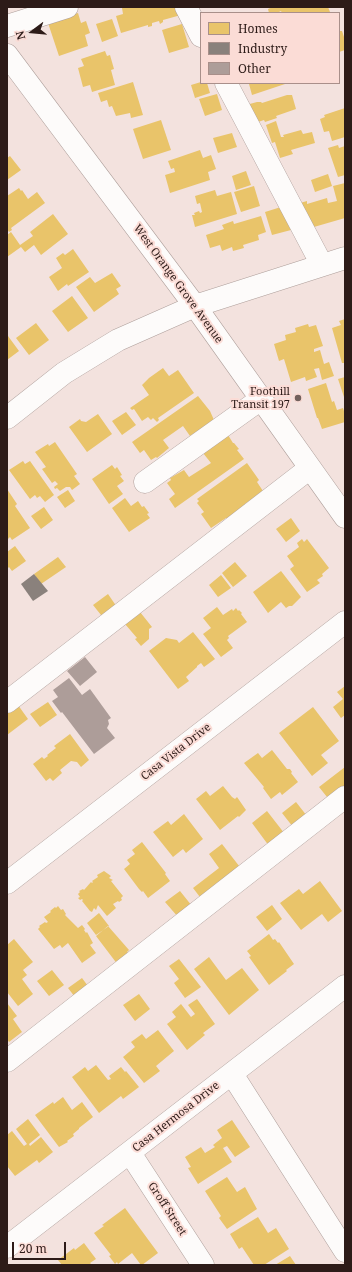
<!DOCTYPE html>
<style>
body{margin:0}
#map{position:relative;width:352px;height:1272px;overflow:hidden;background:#f3e2de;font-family:"Noto Serif",serif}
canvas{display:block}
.frame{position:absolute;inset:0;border:8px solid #2d1b18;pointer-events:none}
.legend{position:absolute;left:200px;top:12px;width:140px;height:72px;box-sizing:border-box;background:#fbdcd6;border:1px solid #a98f8a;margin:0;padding:5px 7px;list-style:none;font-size:12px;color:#2d1b18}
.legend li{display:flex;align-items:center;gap:8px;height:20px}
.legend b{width:20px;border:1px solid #a98f8a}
.north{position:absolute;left:12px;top:12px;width:40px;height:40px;-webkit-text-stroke:3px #fbdcd6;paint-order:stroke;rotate:254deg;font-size:11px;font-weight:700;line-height:16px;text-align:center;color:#2d1b18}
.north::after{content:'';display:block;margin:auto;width:14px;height:18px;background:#2d1b18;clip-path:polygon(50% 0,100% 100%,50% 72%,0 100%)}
.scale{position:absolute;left:12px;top:1242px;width:54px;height:18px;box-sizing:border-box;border:2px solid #2d1b18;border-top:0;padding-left:5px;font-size:12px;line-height:14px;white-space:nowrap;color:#2d1b18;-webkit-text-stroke:3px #fbdcd6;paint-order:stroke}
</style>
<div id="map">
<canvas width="352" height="1272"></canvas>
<div class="frame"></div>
<ul class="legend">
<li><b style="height:11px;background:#e9c46a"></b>Homes</li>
<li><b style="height:11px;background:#8a817c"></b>Industry</li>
<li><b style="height:11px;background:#ad9d99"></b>Other</li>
</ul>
<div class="north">N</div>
<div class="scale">20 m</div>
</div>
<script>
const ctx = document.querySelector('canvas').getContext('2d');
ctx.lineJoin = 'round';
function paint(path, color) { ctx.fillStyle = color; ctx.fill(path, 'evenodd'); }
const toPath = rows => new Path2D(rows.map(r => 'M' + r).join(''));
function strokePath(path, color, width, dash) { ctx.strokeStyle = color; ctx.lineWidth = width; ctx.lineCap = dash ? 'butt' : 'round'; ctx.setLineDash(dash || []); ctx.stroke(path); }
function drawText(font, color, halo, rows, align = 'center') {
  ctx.font = font + ' "Noto Serif",serif'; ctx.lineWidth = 4; ctx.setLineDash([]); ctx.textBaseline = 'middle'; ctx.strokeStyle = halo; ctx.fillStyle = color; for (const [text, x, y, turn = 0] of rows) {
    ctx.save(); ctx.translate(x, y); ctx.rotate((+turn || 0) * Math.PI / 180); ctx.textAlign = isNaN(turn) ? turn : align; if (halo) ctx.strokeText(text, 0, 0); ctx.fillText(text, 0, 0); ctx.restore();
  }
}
paint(toPath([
 [126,7,127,8,131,7,178,7,181,15,163,20,163,22,160,24,159,21,152,23,152,26,148,27,148,25,121,33,116,16,123,14,122,8],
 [273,7,328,7,330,12,282,13,281,11,277,13,269,13,268,9],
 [78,13,81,23,86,21,90,33,85,35,88,46,59,56,48,23],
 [112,19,118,36,102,42,96,24],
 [182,24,189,47,169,53,162,30],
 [339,31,342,31,345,40,345,50,339,52],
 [105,51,107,56,110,55,114,69,111,70,115,85,92,92,90,85,83,87,78,68,84,66,81,59],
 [133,82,143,115,131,118,130,113,116,116,112,106,109,107,107,100,101,102,98,93],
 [201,82,201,83,207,83,210,93,195,98,191,85],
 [252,83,288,83,252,95,249,84],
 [217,94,222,110,205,116,199,99],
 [287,95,292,95,296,109,276,116,277,118,265,122,264,120,255,123,246,105,257,102,261,102,262,103],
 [345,108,345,137,332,141,329,131,324,132,320,119,325,117,324,115],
 [161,120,171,150,143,159,133,129],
 [276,121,281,137,284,137,283,135,301,130,303,134,312,132,315,143,291,150,293,154,280,158,275,142,272,143,266,125],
 [232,133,237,147,218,153,213,138],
 [338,145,339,148,345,146,345,175,338,177,328,148],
 [200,150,203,158,211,155,216,169,208,172,210,180,170,193,165,175,175,172,174,168,171,169,168,161],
 [10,156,21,170,7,180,7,158],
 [246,171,251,185,236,190,232,176],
 [328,174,332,186,315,192,311,180],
 [345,183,345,218,307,229,300,203,307,201,307,204,327,198,328,203,337,201,333,186],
 [254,186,260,206,241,212,234,192],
 [19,188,21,191,22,190,28,199,37,192,45,203,11,228,12,230,9,232,7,229,7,196],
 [215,190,217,196,231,192,237,214,195,227,192,215,195,215,194,213,199,211,200,213,202,212,200,203,197,204,195,196],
 [281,207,285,214,291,230,272,235,265,212],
 [53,214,68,234,41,255,34,245,25,252,21,247,7,257,7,235,11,232,20,245,33,236,30,232],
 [261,216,266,232,258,235,259,240,243,245,244,248,233,251,232,247,222,251,220,245,210,248,206,235,224,229,222,225,233,221,234,224],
 [73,249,89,272,68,286,67,284,58,291,49,277,62,268,56,258,63,253,65,255],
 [112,273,121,286,116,289,119,294,94,312,76,287,90,277,95,283],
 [72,296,88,318,68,332,52,311],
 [345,319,345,366,344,363,342,363,332,328,341,325,339,321],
 [36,323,49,340,29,355,16,338],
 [308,324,309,327,316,325,323,346,314,349,314,352,320,350,324,364,329,362,334,376,322,380,319,368,314,369,317,377,306,381,305,377,291,382,284,359,279,361,274,344,286,340,285,335,296,332,295,328],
 [8,336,19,351,7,360,7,337],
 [163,368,169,376,178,370,194,393,158,418,159,420,157,422,153,418,151,420,148,417,142,421,134,409,132,410,130,408,149,395,142,385,149,378],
 [345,377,345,400,338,379],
 [326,383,332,402,334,401,337,410,334,411,343,408,345,414,345,422,322,429,318,418,317,418,308,389],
 [198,396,210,411,214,420,190,436,183,426,163,440,169,448,157,458,156,457,151,460,144,450,140,453,132,442],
 [126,412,136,425,122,435,112,421],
 [98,414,112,434,87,452,69,427,80,419,81,421,86,422],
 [228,435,233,443,234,443,239,449,237,450,244,459,175,508,169,499,175,494,167,483,171,480,170,478,184,470,189,477,211,463,203,453],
 [55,442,77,474,74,476,80,484,72,490,70,487,66,487,60,491,57,488,55,489,54,487,58,484,55,481,52,483,42,469,46,467,35,452,48,444,49,446],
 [23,461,25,464,30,461,54,495,45,502,40,496,37,498,35,495,30,499,9,470],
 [247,463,259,480,257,482,263,491,245,504,246,505,228,521,226,518,211,528,201,514,204,512,197,503,199,501,197,499],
 [112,465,115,469,117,467,122,475,120,476,124,481,117,486,123,494,109,504,92,479],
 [7,489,17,504,15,506,30,528,12,540,10,537,8,539,7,537],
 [68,490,75,501,65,508,57,497],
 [125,498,131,506,138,501,142,507,144,506,149,513,147,514,150,518,129,532,112,508],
 [44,507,53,520,41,529,31,516],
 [291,518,300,531,286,542,276,529],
 [302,539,304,542,307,539,329,568,322,574,323,576,317,580,320,583,307,592,290,569,294,566,287,556,299,547,297,543],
 [15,546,26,561,12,571,9,567,7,569,7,552],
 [58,557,66,567,41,584,34,574],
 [235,562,247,576,233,587,222,573],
 [281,571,301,597,292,606,289,606,286,608,281,602,268,613,253,592],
 [221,575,231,588,218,597,209,585],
 [108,594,119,610,105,620,93,605],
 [217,607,223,615,232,609,233,611,236,608,238,611,239,610,242,613,241,614,247,622,228,636,229,638,227,640,233,648,221,657,203,634,211,628,203,618],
 [140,612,152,627,149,629,149,639,141,646,135,639,137,638,125,624],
 [193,632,215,659,204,667,201,663,197,666,197,667,186,677,189,681,178,689,149,651,166,638,177,640,179,643],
 [345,686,345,715,341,718,333,707,343,699,337,692],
 [48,702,57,715,40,727,30,714],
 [18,705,28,719,7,735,7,714],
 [313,707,339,741,321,755,328,763,312,776,279,733],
 [70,734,89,760,81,767,77,762,71,761,60,770,62,773,53,781,50,778,46,781,33,764,42,757,44,759,48,756,47,755,56,748,54,746],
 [272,750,287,769,290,769,292,772,291,773,298,782,282,795,280,792,271,799,263,788,264,787,244,763,258,753,262,758],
 [345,767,345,791,331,802,319,787],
 [223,786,232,797,235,799,237,797,246,810,239,817,238,816,220,830,196,799,206,791,210,796],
 [296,802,307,816,293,827,282,813],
 [267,811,288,838,272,850,252,823],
 [184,814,203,839,186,853,183,849,173,857,153,832,168,821,171,825],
 [142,842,166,873,165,874,170,881,148,898,143,891,142,892,139,889,124,869,130,864,127,860,135,854,132,850],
 [222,844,243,871,203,901,193,888,219,868,209,854],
 [104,871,111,876,109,878,113,880,111,881,123,896,121,898,122,900,119,902,118,901,113,904,116,908,107,916,98,905,96,910,94,908,92,912,90,911,82,901,83,900,82,899,80,900,78,898,80,897,78,894,80,892,79,891,83,889,84,890,91,882,92,883,93,882,92,881,98,877,97,875],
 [320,881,342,911,328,922,322,914,301,930,280,903,299,889,303,894],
 [180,891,192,906,178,917,165,902],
 [272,905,282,919,267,931,256,917],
 [58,906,61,910,63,909,66,914,65,915,78,928,82,925,85,929,84,930,86,933,87,932,93,943,90,945,96,953,82,963,68,943,62,948,60,945,54,949,38,929,40,927,39,926,45,922,46,923,48,922,44,917,51,912,50,911,55,907,56,908],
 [99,913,109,926,96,935,87,923],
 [108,926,129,950,127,952,132,958,118,965,96,936],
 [269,934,273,940,275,939,278,943,279,942,294,964,286,970,287,971,269,985,249,957,251,956,247,951],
 [14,939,33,962,23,970,27,975,22,979,33,994,18,1006,7,992,7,945],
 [209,957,226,980,242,968,259,990,229,1015,194,969],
 [179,959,201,987,185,998,174,983,179,979,169,966],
 [52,970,64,985,49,996,37,981],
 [82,978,91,990,78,1001,68,988],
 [139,994,150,1009,135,1021,123,1005],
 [197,999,215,1024,203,1033,205,1035,187,1050,167,1024,176,1017,172,1012,181,1004,191,1017,195,1014,188,1005],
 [7,1003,17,1016,13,1019,22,1032,9,1042,7,1039],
 [158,1030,174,1051,156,1066,160,1071,144,1083,123,1057,135,1047,131,1042,142,1034,146,1039],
 [96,1065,108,1080,111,1079,109,1076,121,1067,125,1072,126,1071,139,1087,123,1099,121,1096,99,1113,72,1077,85,1067,88,1071],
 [63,1097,72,1110,82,1102,93,1117,79,1128,79,1129,73,1134,74,1136,67,1141,68,1142,59,1147,35,1115,53,1102,54,1104],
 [28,1119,40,1135,29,1144,30,1146,41,1137,53,1152,39,1163,37,1160,15,1176,7,1166,7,1135,12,1131,24,1146,27,1144,16,1129],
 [232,1120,250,1147,235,1157,227,1146,223,1148,232,1162,198,1184,188,1168,191,1167,185,1157,201,1147,205,1153,215,1147,213,1145,222,1138,217,1130],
 [227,1177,237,1192,245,1187,257,1209,227,1229,219,1218,221,1216,205,1191],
 [125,1208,158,1253,142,1265,141,1265,132,1253,118,1264,117,1262,115,1264,109,1256,111,1255,94,1233,104,1226,102,1225],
 [258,1217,268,1233,276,1228,289,1249,264,1265,254,1265,242,1247,239,1249,230,1234],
 [84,1243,96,1259,90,1263,92,1265,62,1265,58,1260,74,1248,75,1250],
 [290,1256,296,1265,275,1265]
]), '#e9c46a');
paint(toPath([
 [34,574,48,591,33,601,21,584]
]), '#8a817c');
paint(toPath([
 [85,657,97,672,80,686,67,671],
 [69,678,82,695,90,689,111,718,108,720,109,724,107,728,115,738,94,754,62,712,61,713,52,701,58,697,53,690]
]), '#ad9d99');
const minor = toPath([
 [186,7,201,36],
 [7,26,67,7],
 [7,55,195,306,345,517],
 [226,83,322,265],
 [7,418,64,373,118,340,195,306,345,258],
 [145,482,261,399],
 [7,702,310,468],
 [7,883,345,622],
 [7,1061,345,797],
 [232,1074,345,1251],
 [130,1153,203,1265],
 [7,1247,345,986]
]);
strokePath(minor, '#ad9e9a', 23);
strokePath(minor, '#fdfbfa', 22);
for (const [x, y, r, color] of [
 [298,398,4,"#72615d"]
]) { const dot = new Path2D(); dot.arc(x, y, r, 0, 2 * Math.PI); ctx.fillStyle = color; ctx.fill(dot); strokePath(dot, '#fbdcd6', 1.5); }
drawText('11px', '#2d1b18', '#fbdcd6', [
 ["West Orange Grove Avenue",178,284,54],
 ["Casa Vista Drive",176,752,-38],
 ["Casa Hermosa Drive",176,1117,-38],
 ["Groff Street",167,1209,57]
]);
drawText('11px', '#2d1b18', '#fbdcd6', [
 ["Foothill",290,392],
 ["Transit 197",290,405]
], 'right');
</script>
